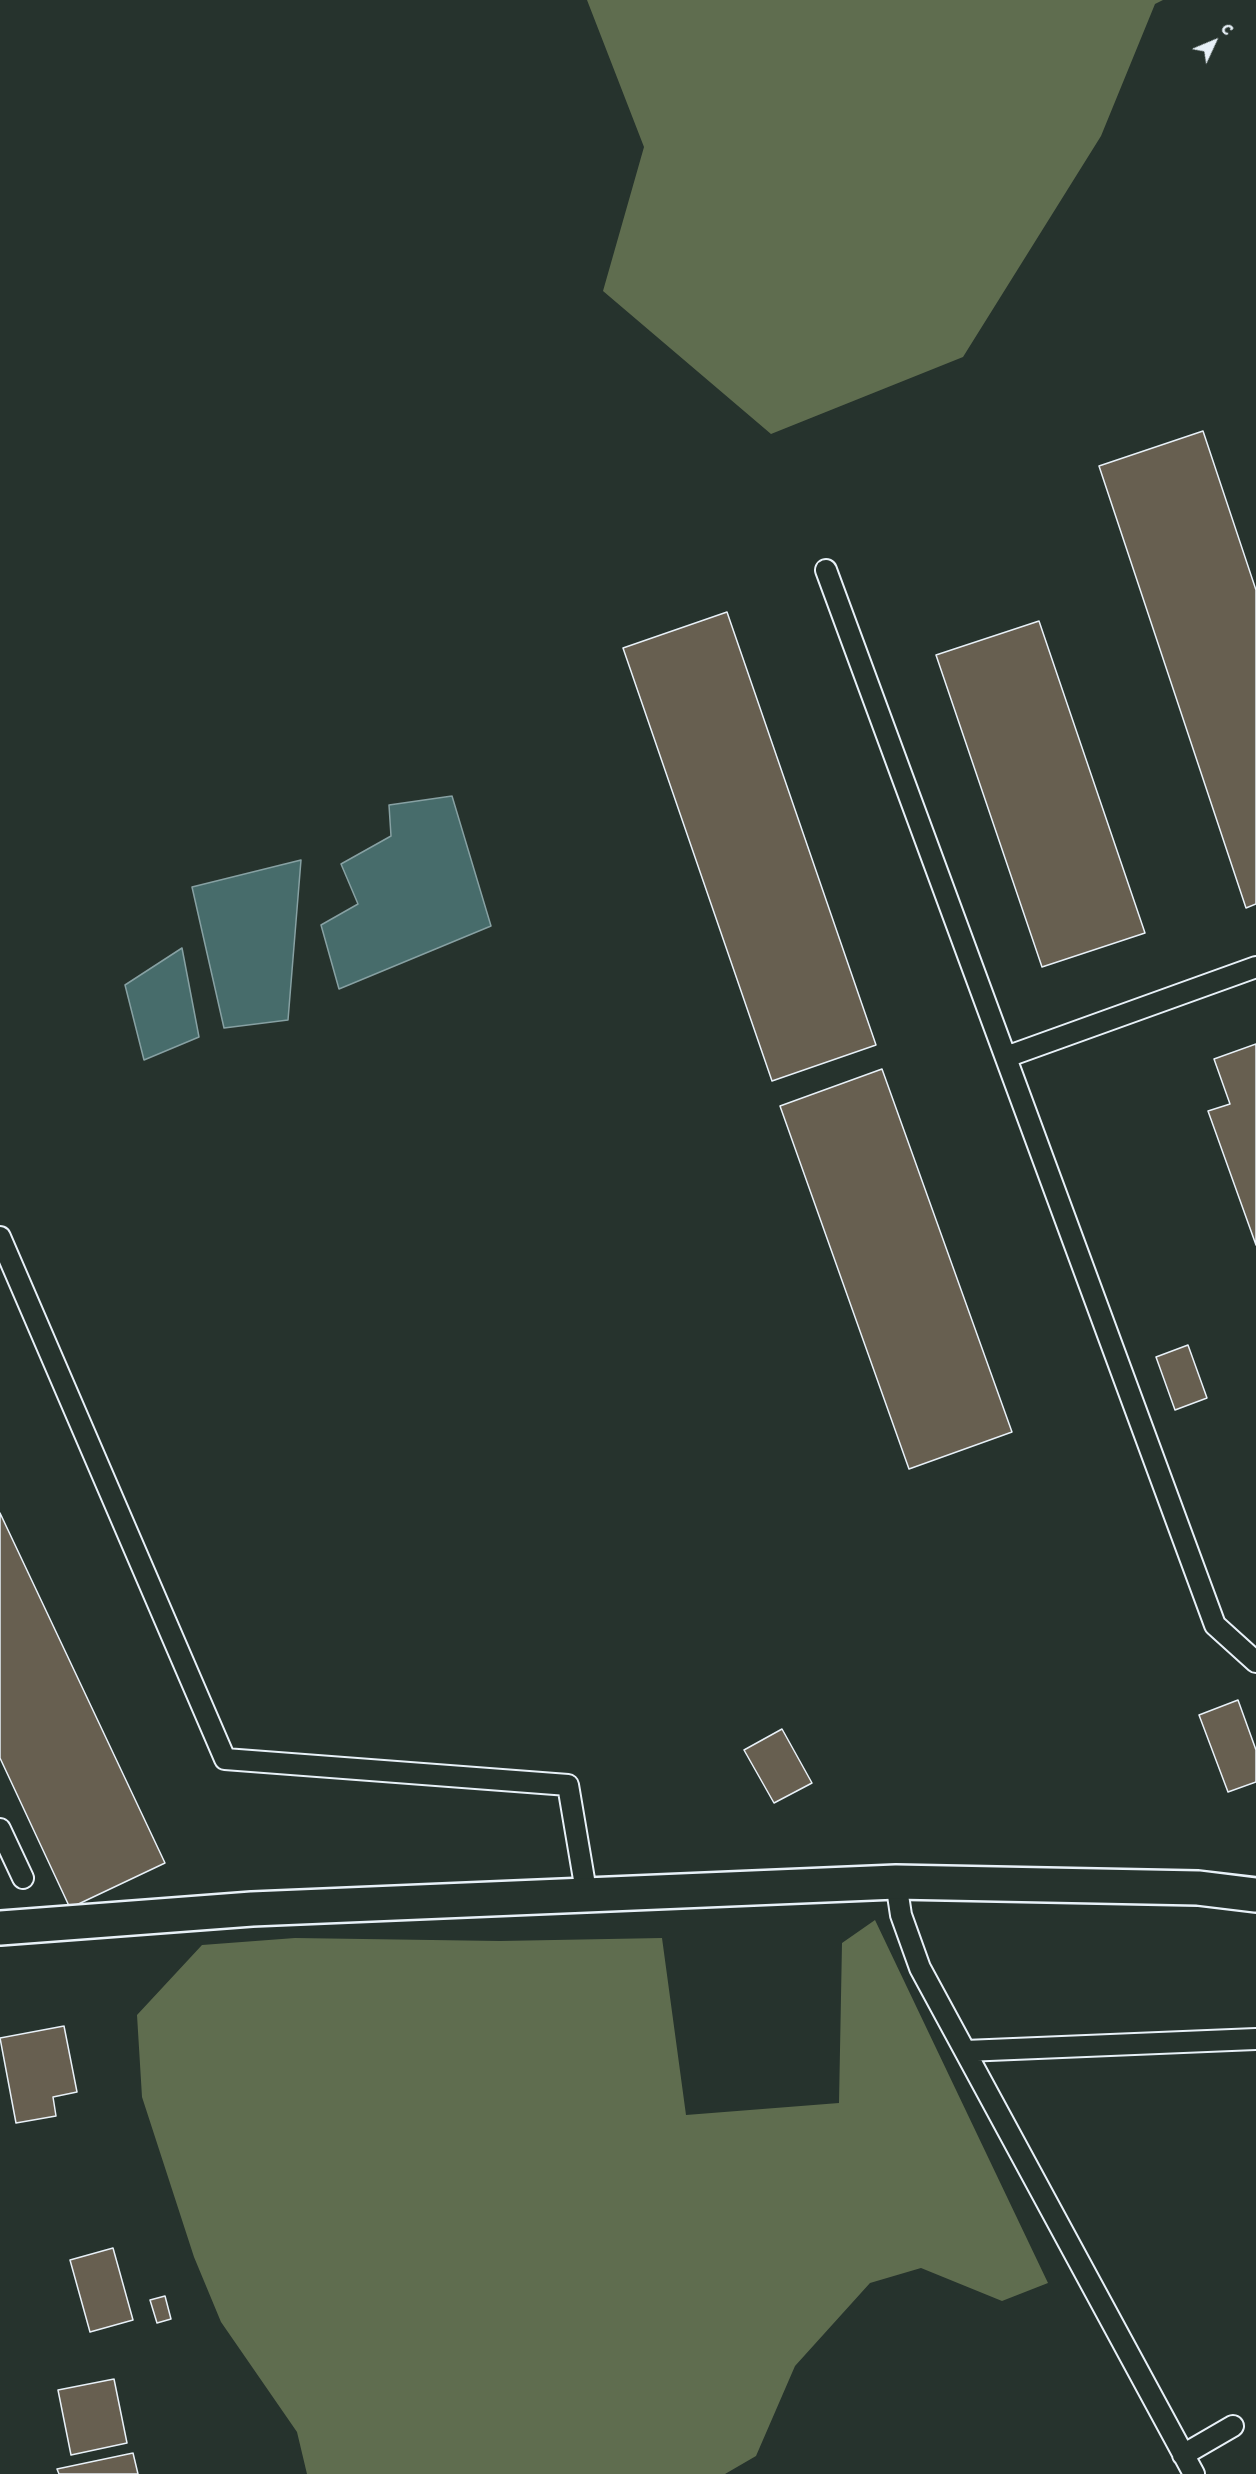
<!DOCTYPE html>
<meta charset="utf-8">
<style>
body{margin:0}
#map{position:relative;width:1256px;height:2474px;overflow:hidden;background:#26332d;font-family:"Shantell Sans",sans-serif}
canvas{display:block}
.north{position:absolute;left:1184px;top:12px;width:60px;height:60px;-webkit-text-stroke:4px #26332d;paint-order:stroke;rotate:46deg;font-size:16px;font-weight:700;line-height:24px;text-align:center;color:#e8f1f8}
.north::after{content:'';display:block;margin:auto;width:21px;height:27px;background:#e8f1f8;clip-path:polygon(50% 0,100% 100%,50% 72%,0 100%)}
</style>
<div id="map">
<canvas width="1256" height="2474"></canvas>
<div class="north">С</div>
</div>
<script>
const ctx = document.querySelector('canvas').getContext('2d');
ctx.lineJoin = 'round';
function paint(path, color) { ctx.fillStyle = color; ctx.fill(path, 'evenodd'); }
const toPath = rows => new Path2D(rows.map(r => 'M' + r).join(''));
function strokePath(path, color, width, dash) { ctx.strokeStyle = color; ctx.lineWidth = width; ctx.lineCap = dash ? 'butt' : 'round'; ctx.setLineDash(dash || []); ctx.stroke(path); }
paint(toPath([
 [587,0,1163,0,1155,4,1101,136,963,357,771,434,603,291,644,147],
 [875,1920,1048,2283,1002,2301,921,2268,870,2283,795,2366,756,2456,725,2474,307,2474,297,2432,221,2322,194,2257,142,2097,137,2015,202,1945,295,1938,500,1941,662,1938,686,2115,839,2103,842,1943]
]), '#5f6d4f');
const water = toPath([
 [452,796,491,926,339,989,321,925,358,904,341,864,391,836,389,805,452,796],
 [301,860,288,1020,224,1028,192,887,301,860],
 [182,948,199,1037,144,1060,125,985,182,948]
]);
paint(water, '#476c6b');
strokePath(water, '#87a1a3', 1.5);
const building = toPath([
 [1203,431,1256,590,1256,904,1246,908,1099,466,1203,431],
 [727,612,876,1045,772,1081,623,648,727,612],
 [1039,621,1145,933,1042,967,936,655,1039,621],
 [1256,1044,1256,1245,1208,1111,1230,1104,1214,1059,1256,1044],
 [882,1069,1012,1432,909,1469,780,1106,882,1069],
 [1188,1345,1207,1398,1175,1410,1156,1357,1188,1345],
 [0,1513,165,1863,70,1908,0,1758,0,1513],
 [1238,1700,1256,1750,1256,1782,1228,1792,1199,1715,1238,1700],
 [782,1729,812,1783,774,1803,744,1750,782,1729],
 [64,2026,77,2092,53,2097,56,2116,16,2123,0,2038,64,2026],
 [113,2248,133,2320,90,2332,70,2260,113,2248],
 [165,2296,171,2319,157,2323,150,2300,165,2296],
 [114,2379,127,2443,71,2455,58,2390,114,2379],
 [133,2453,138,2474,59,2474,57,2469,133,2453]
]);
paint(building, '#675f50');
strokePath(building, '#e8f1f8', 1.5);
const lane = toPath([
 [826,570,1215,1625,1256,1662],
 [1006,1057,1256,967],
 [0,1237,225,1759,568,1785,587,1897],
 [0,1829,23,1878],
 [896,1882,901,1915,920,1968,1194,2474],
 [965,2051,1256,2039],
 [1183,2455,1233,2426]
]);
const street = toPath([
 [0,1928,252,1909,896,1882,1198,1888,1256,1895]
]);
strokePath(lane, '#e8f1f8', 24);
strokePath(street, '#e8f1f8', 38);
strokePath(lane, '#26332d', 20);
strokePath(street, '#26332d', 33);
</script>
